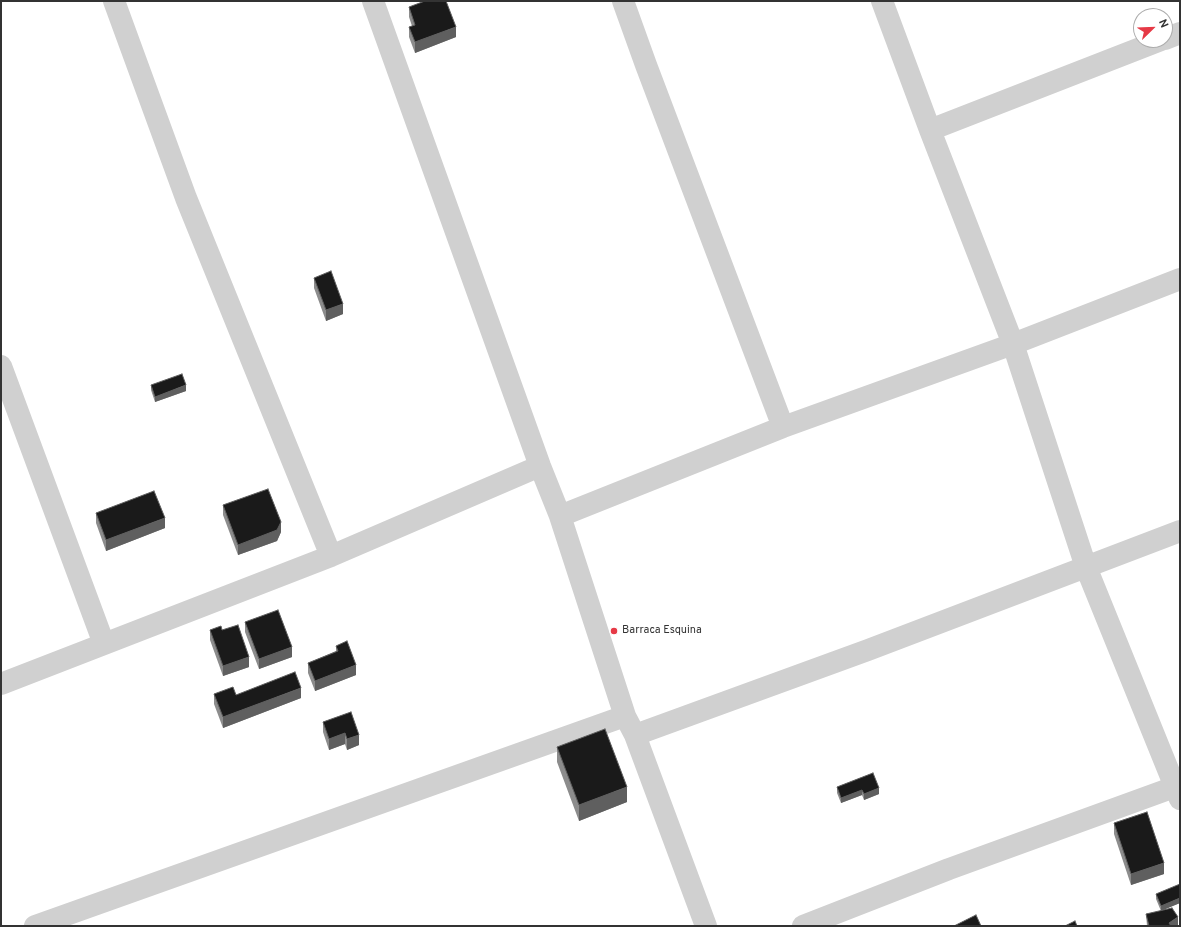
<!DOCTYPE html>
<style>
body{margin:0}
#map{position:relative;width:1181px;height:927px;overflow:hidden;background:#fff;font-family:Overpass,sans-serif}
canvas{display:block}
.frame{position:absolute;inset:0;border:2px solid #333;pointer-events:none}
.north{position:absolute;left:1133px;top:8px;width:40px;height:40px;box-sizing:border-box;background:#fff;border:1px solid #adadad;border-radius:50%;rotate:67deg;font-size:11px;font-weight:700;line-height:16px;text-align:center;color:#333}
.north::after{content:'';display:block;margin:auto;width:14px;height:18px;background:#e63946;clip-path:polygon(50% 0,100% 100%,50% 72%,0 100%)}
</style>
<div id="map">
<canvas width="1181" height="927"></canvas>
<div class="frame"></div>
<div class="north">N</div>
</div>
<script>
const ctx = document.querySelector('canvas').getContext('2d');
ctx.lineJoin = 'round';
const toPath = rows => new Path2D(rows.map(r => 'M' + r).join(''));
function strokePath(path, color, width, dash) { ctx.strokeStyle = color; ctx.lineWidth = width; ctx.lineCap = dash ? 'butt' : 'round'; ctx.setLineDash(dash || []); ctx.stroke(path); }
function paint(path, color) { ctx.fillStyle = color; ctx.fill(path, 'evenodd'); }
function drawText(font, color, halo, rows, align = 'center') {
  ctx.font = font + ' Overpass,sans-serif'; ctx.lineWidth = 4; ctx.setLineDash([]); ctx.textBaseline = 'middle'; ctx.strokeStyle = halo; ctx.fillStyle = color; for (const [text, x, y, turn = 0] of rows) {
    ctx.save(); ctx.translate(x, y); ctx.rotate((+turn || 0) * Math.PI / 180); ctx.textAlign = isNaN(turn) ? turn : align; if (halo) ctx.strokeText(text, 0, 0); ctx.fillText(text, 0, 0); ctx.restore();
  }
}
strokePath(toPath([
 [114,1,186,198,331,556],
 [373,1,540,466,560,516,625,716,635,735,706,926],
 [623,1,646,65,783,427],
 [882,1,930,130,1013,344,1086,567,1180,799],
 [1165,39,1180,33],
 [930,130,1161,40],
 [1,366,104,644],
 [560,516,783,427,1013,344,1180,279],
 [1,684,331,556,540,466],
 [635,735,868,650,1180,531],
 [35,926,625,716],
 [803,926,949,869,1180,785]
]), '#d0d0d0', 22);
paint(toPath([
 [409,7,456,37,415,53,409,37,409,27,412,26,409,17],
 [314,278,343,314,326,321,314,288],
 [151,385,186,391,155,402,151,390],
 [223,505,281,532,277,541,238,555,223,515],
 [96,513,165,528,106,551,96,523],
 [245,622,292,657,259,669,245,632],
 [210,630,222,630,249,667,223,676,210,640],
 [336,646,356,675,315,691,308,673,308,663,336,651],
 [214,694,236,695,301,698,223,728,214,704],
 [351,712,359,745,347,750,345,744,329,750,323,732,323,722],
 [557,747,627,802,579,821,557,762],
 [873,773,879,794,864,800,862,795,841,803,837,793,837,787],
 [1114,823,1164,874,1131,885,1114,834],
 [1156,894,1180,903,1162,910,1178,926,1147,926,1146,914,1161,911,1156,899]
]), '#8c8c8c');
paint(toPath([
 [456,27,456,37,415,53,415,42],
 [343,304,343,314,326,321,326,310],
 [186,385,186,391,155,402,155,397],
 [165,518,165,528,106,551,106,540],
 [281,522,281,532,277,541,238,555,238,545],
 [292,647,292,657,259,669,259,659],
 [249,657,249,667,223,676,223,666],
 [356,665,356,675,315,691,315,681],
 [301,688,301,698,223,728,223,717],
 [345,733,345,744,329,750,329,739],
 [359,735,359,745,347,750,347,739],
 [627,787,627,802,579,821,579,805],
 [879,788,879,794,864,800,864,794],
 [862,790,862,795,841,803,841,798],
 [1164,863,1164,874,1131,885,1131,874],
 [1180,898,1180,903,1161,911,1161,906],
 [1178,917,1178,926,1169,926,1169,923]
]), '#5f5f5f');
const building = toPath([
 [425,1,446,1,456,27,415,42,409,27,415,25,409,7,425,1],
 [331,271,343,304,326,310,314,278,331,271],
 [182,374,186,385,155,397,151,385,182,374],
 [268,489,281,522,277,530,238,545,223,505,268,489],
 [154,491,165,518,106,540,96,513,154,491],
 [278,610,292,647,259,659,245,622,278,610],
 [238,625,249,657,223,666,210,630,221,626,222,630,238,625],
 [347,641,356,665,315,681,308,663,338,651,336,646,347,641],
 [295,672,301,688,223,717,214,694,233,687,236,695,295,672],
 [351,712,359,735,347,739,345,733,329,739,323,722,351,712],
 [605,729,627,787,579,805,557,747,605,729],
 [873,773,879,788,864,794,862,790,841,798,837,787,873,773],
 [1147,812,1164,863,1131,874,1114,823,1147,812],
 [1180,884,1180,898,1161,906,1156,894,1180,884],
 [1172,908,1178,917,1169,923,1171,926,1149,926,1146,914,1172,908],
 [976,915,981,926,954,926,976,915],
 [1075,921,1077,926,1065,926,1075,921]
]);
paint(building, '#1a1a1a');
strokePath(building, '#5f5f5f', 1);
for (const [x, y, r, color] of [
 [614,631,4,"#e63946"]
]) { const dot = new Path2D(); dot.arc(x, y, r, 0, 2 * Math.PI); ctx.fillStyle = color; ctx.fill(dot); strokePath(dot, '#fff', 1.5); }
drawText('11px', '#333', '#fff', [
 ["Barraca Esquina",622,631]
], 'left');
</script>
